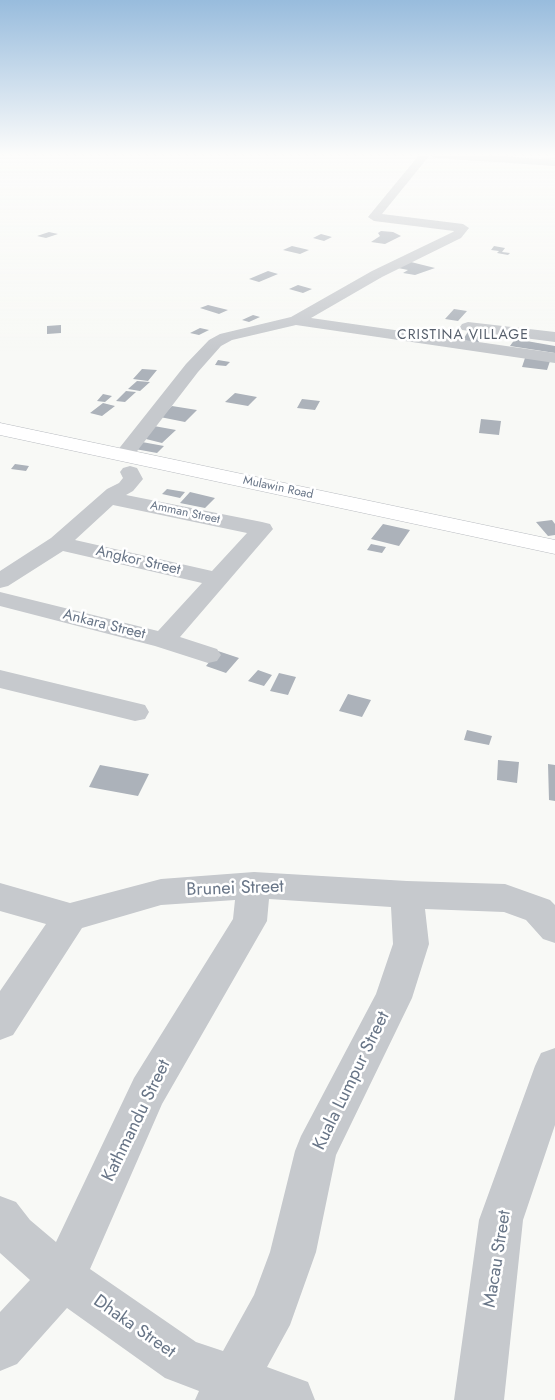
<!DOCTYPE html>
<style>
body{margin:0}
canvas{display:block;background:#f8f9f6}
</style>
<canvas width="555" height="1400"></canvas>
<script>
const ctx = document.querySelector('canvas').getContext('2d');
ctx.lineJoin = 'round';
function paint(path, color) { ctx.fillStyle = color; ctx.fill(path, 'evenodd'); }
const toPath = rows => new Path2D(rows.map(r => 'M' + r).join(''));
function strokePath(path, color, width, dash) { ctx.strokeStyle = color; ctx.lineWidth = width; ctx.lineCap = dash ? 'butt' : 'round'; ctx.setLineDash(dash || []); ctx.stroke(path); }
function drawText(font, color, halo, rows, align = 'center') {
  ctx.font = font + ' Jost,sans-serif'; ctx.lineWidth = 5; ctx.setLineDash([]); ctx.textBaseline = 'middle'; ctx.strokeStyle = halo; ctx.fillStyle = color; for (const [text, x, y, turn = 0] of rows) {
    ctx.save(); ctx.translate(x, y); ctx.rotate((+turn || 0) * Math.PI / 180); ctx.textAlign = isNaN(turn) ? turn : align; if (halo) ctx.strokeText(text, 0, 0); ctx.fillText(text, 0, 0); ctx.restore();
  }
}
paint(toPath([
 [381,231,393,232,401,236,385,244,371,242,380,236,378,233],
 [49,232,58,234,46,238,37,236],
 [321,234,332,237,324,241,313,238],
 [292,246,309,250,300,254,283,250],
 [494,246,505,248,502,252,510,253,508,255,497,253,499,251,491,250],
 [411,262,435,268,415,275,403,273,408,270,398,268],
 [268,271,278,274,259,282,249,279],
 [298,285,312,289,303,293,289,289],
 [208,305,228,310,219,314,200,308],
 [454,309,467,311,458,321,445,319],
 [253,315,260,317,249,322,242,320],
 [61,325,61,333,47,334,47,326],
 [200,328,209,330,199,335,190,333],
 [470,328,485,330,478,343,463,340],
 [515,339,555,346,555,353,510,346],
 [525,358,550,361,547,370,522,367],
 [218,360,230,362,226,366,215,365],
 [142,369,157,370,148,381,133,379],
 [137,381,150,382,140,391,128,389],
 [126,391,136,392,125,402,116,401],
 [235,393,257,397,248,406,225,402],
 [103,394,112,396,105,402,97,401],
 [302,399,320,401,315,410,297,408],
 [103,403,115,406,102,416,90,413],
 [172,406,197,410,185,422,160,417],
 [481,419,501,421,499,435,479,433],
 [154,426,176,430,162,443,142,438],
 [142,442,164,446,157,453,135,449],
 [15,464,29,466,26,471,11,469],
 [167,489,185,492,180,498,162,494],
 [190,492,215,498,205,508,180,503],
 [552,520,555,524,555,535,548,536,536,522],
 [383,524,410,530,399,546,371,539],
 [371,544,386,547,382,553,367,550],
 [218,651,239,658,226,673,206,666],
 [258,670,272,675,264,686,248,681],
 [279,673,296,677,288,695,270,691],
 [348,694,371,700,362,717,339,711],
 [467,730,492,736,489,745,464,740],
 [498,760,519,762,517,783,497,780],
 [548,764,555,765,555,801,549,800],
 [100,765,149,774,138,796,89,787]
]), '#acb2ba');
const major = toPath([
 [0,423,555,540,555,554,0,435,0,423]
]);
strokePath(major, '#b9bcc1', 1);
paint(toPath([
 [419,155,430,155,382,214,463,224,469,228,461,238,382,277,311,318,555,353,555,363,296,325,232,340,221,346,198,372,131,459,117,459,114,455,117,451,186,364,209,340,220,334,291,317,372,271,453,232,454,231,374,221,368,217,419,155],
 [430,155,487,155,555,160,555,166,435,158,430,155],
 [468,322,555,332,555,342,462,330,460,327,462,324,468,322],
 [130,466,137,468,143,479,133,491,126,495,262,522,270,524,273,529,180,637,217,649,221,655,217,661,208,663,155,646,0,606,0,592,158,631,202,583,63,551,8,586,0,588,0,571,51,538,107,489,119,483,123,478,120,472,123,468,130,466],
 [113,505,247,533,212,571,75,540,113,505],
 [0,670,145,705,149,712,145,719,135,721,0,688,0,670],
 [254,872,407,881,505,884,550,900,555,905,555,943,543,939,526,920,504,912,425,909,429,944,412,998,336,1155,316,1252,290,1325,267,1367,308,1382,315,1400,195,1400,199,1391,165,1378,67,1308,17,1364,0,1371,0,1312,30,1280,0,1253,0,1196,16,1202,30,1220,56,1242,134,1078,233,919,235,900,161,905,82,928,13,1035,0,1040,0,991,46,924,0,911,0,883,70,903,161,879,254,872],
 [269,899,391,907,393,944,376,994,301,1136,295,1151,270,1252,254,1295,223,1351,196,1342,90,1269,162,1104,267,921,269,899],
 [555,1048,555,1125,523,1220,504,1400,454,1400,479,1220,535,1066,541,1053,555,1048]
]), '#c6c9cd');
paint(major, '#fff');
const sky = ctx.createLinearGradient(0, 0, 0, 351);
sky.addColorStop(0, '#98bcdd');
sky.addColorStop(0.44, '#fcfcfb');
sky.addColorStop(1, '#fcfcfb00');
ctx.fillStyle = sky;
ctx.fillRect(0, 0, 555, 351);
drawText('12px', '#687587', '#fff', [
 ["Mulawin Road",278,488,12],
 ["Amman Street",185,513,12]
]);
ctx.letterSpacing = '1px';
drawText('14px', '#565f6c', '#fff', [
 ["CRISTINA VILLAGE",463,336]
]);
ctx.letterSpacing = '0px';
drawText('15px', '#687587', '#fff', [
 ["Angkor Street",138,561,13],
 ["Ankara Street",104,625,14]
]);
drawText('18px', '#687587', '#fff', [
 ["Brunei Street",235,889,-2],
 ["Kuala Lumpur Street",352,1081,-64],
 ["Kathmandu Street",137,1121,-64],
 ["Macau Street",498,1259,-81],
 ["Dhaka Street",134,1327,35]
]);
</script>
